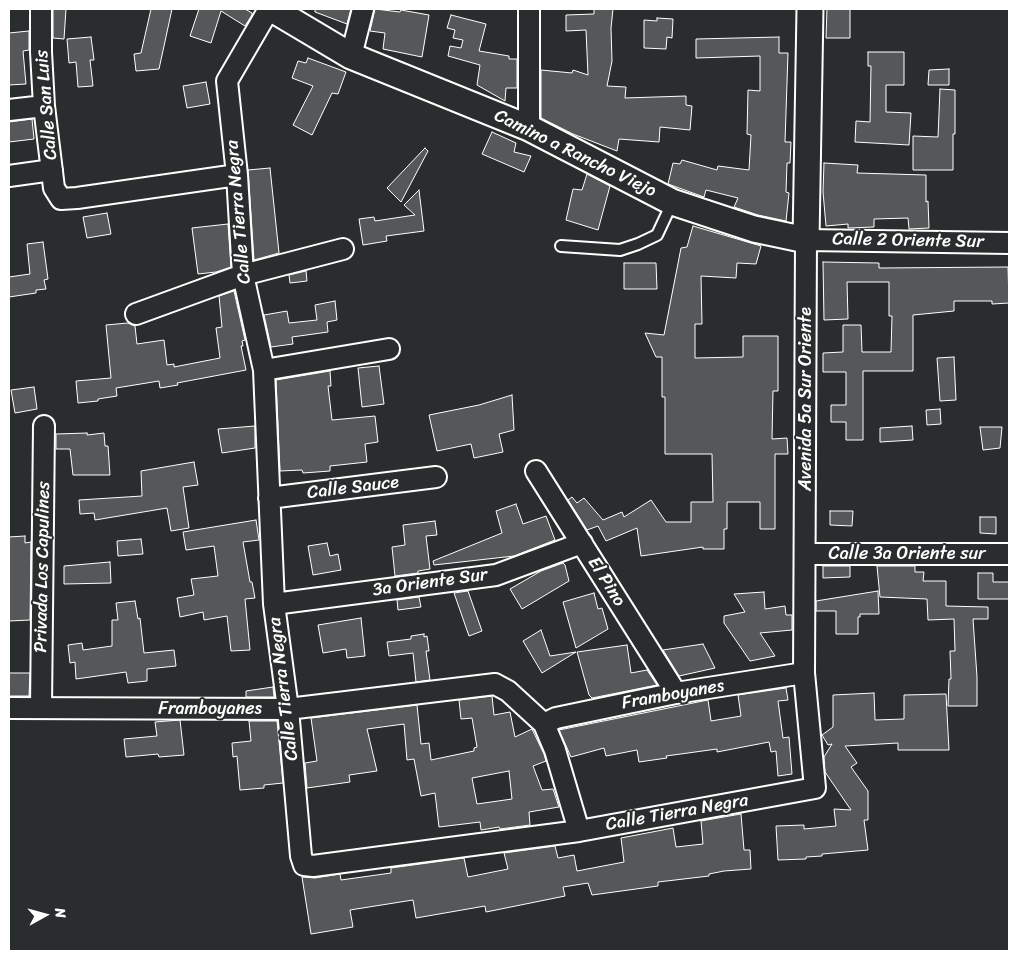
<!DOCTYPE html>
<style>
body{margin:0}
#map{position:relative;width:1018px;height:960px;overflow:hidden;background:#2a2d2e;font-family:Sriracha,sans-serif}
canvas{display:block}
.frame{position:absolute;inset:0;border:10px solid #fff;pointer-events:none}
.north{position:absolute;left:20px;top:890px;width:50px;height:50px;-webkit-text-stroke:4px #2a2d2e;paint-order:stroke;rotate:83deg;font-size:14px;font-weight:700;line-height:20px;text-align:center;color:#fff}
.north::after{content:'';display:block;margin:auto;width:18px;height:22px;background:#fff;clip-path:polygon(50% 0,100% 100%,50% 72%,0 100%)}
</style>
<div id="map">
<canvas width="1018" height="960"></canvas>
<div class="frame"></div>
<div class="north">N</div>
</div>
<script>
const ctx = document.querySelector('canvas').getContext('2d');
ctx.lineJoin = 'round';
function paint(path, color) { ctx.fillStyle = color; ctx.fill(path, 'evenodd'); }
const toPath = rows => new Path2D(rows.map(r => 'M' + r).join(''));
function strokePath(path, color, width, dash) { ctx.strokeStyle = color; ctx.lineWidth = width; ctx.lineCap = dash ? 'butt' : 'round'; ctx.setLineDash(dash || []); ctx.stroke(path); }
function drawText(font, color, halo, rows, align = 'center') {
  ctx.font = font + ' Sriracha,sans-serif'; ctx.lineWidth = 4; ctx.setLineDash([]); ctx.textBaseline = 'middle'; ctx.strokeStyle = halo; ctx.fillStyle = color; for (const [text, x, y, turn = 0] of rows) {
    ctx.save(); ctx.translate(x, y); ctx.rotate((+turn || 0) * Math.PI / 180); ctx.textAlign = isNaN(turn) ? turn : align; if (halo) ctx.strokeText(text, 0, 0); ctx.fillText(text, 0, 0); ctx.restore();
  }
}
const building = toPath([
 [53,9,66,9,64,39,53,38,53,9],
 [151,9,172,9,159,69,136,71,134,54,141,53,151,9],
 [199,9,245,9,252,13,252,15,245,26,221,11,211,43,190,36,199,9],
 [315,9,351,9,347,24,315,12,315,9],
 [375,9,400,12,401,10,429,15,422,57,383,49,385,33,370,31,375,9],
 [594,9,613,9,611,28,612,61,607,86,626,87,625,98,686,96,686,105,692,106,690,130,660,127,659,142,619,139,617,151,573,134,541,118,541,70,572,73,573,70,588,75,586,30,566,31,566,15,594,14,594,9],
 [827,9,850,9,850,38,826,38,827,9],
 [451,15,486,24,479,51,509,56,509,59,517,59,517,88,506,88,505,101,477,85,480,65,448,56,450,46,461,48,463,40,453,38,455,30,447,28,451,15],
 [657,18,673,19,672,38,667,37,666,49,644,48,644,20,657,21,657,18],
 [29,31,29,50,23,51,26,84,9,85,9,33,29,31],
 [91,37,94,60,90,60,93,86,78,87,76,62,69,63,67,39,91,37],
 [779,37,779,53,788,53,785,142,791,142,790,163,787,163,786,192,789,193,786,221,758,215,734,207,738,198,706,190,704,197,668,184,673,163,680,164,682,160,717,170,718,166,749,170,751,135,747,134,748,90,760,91,760,56,696,58,696,39,779,37],
 [868,52,904,52,904,85,886,85,886,112,911,113,909,145,855,142,856,121,870,122,871,66,868,66,868,52],
 [308,58,346,72,338,94,332,93,312,135,293,125,313,86,292,78,298,61,306,63,308,58],
 [949,69,949,85,928,85,929,70,949,69],
 [206,82,210,104,187,108,183,86,206,82],
 [940,89,955,90,955,134,953,134,953,170,913,170,913,136,938,137,940,89],
 [32,119,34,139,9,142,9,122,32,119],
 [492,132,516,143,514,152,531,156,524,172,482,154,492,132],
 [425,148,428,151,401,202,387,188,425,148],
 [824,163,858,165,857,173,926,175,926,202,928,201,929,228,909,229,908,218,874,219,874,227,848,228,848,224,826,226,823,192,824,163],
 [270,168,279,253,254,260,248,170,270,168],
 [587,174,610,186,598,230,566,220,573,189,582,190,587,174],
 [419,190,424,231,386,236,387,241,363,245,359,219,374,217,375,221,415,215,404,205,419,190],
 [107,213,111,234,87,238,83,217,107,213],
 [228,224,231,267,216,272,198,274,192,228,228,224],
 [693,226,761,246,756,264,737,263,736,278,701,276,702,324,695,324,695,358,743,357,743,336,778,336,778,391,773,391,772,439,787,438,788,454,775,454,775,529,760,529,760,502,727,502,727,529,724,529,724,549,703,549,703,547,641,556,637,528,606,541,598,526,587,530,568,500,572,497,577,503,584,498,603,520,622,512,624,517,651,500,666,522,691,522,691,502,713,502,712,454,665,454,665,397,662,397,662,357,656,357,645,333,664,335,681,248,687,247,693,226],
 [43,242,48,279,44,280,46,289,36,290,36,293,9,297,9,277,30,274,27,244,43,242],
 [823,262,879,263,879,268,1008,267,1009,303,992,304,992,301,954,301,954,311,913,315,913,371,863,371,863,440,846,440,846,422,831,422,831,405,846,405,846,372,823,372,823,353,843,352,843,325,861,325,862,352,891,352,892,316,889,316,889,282,847,282,848,319,824,320,823,262],
 [624,263,656,263,657,289,624,289,624,263],
 [306,271,307,281,290,283,289,275,306,271],
 [234,291,245,340,242,341,243,346,241,346,246,370,177,383,178,385,160,388,159,381,116,388,117,396,98,399,98,401,78,403,76,381,111,378,106,325,128,323,135,326,137,344,164,340,167,365,174,364,174,367,220,358,216,328,222,327,219,296,234,291],
 [335,301,337,320,327,322,328,332,292,337,293,344,271,347,264,315,287,311,289,323,317,320,315,305,335,301],
 [954,357,956,400,940,401,937,358,954,357],
 [379,366,384,404,362,407,358,368,379,366],
 [330,371,331,386,328,386,332,420,375,416,378,442,365,444,367,462,330,466,330,471,303,473,302,470,280,471,276,380,330,371],
 [34,387,37,409,15,413,11,390,34,387],
 [512,395,514,430,499,434,503,452,474,458,471,444,437,451,429,415,479,405,512,395],
 [940,409,941,424,927,425,926,410,940,409],
 [255,426,255,448,222,453,218,429,255,426],
 [912,426,913,440,880,442,880,428,912,426],
 [980,427,1002,427,1000,448,983,450,980,427],
 [87,433,87,435,104,433,105,446,108,446,110,475,73,475,70,449,56,449,56,434,87,433],
 [194,462,198,485,183,487,189,528,171,531,167,508,95,520,94,513,80,514,79,500,142,496,141,471,194,462],
 [516,504,523,524,546,516,555,540,514,556,434,565,433,561,502,533,496,511,516,504],
 [830,511,853,511,852,526,830,525,830,511],
 [980,517,996,517,996,534,980,533,980,517],
 [256,520,259,540,243,542,250,582,252,582,255,598,245,599,250,650,231,651,227,616,204,620,203,612,180,617,177,598,194,595,191,579,218,576,214,546,186,550,183,532,256,520],
 [435,521,437,535,426,536,430,569,418,571,418,573,395,576,392,547,405,545,403,525,435,521],
 [25,536,25,543,31,542,30,620,9,621,9,537,25,536],
 [141,539,143,554,118,556,117,541,141,539],
 [327,543,330,556,338,554,341,570,313,575,308,546,327,543],
 [110,562,111,583,64,584,64,566,110,562],
 [563,563,565,565,569,581,522,609,510,589,541,571,563,563],
 [823,566,850,566,850,577,823,578,823,566],
 [877,566,915,566,915,572,924,572,923,581,946,581,946,606,988,607,988,619,973,619,977,677,977,706,948,706,949,679,951,679,950,651,955,651,954,619,928,620,927,599,880,597,877,566],
 [978,573,993,573,993,582,1009,582,1009,599,978,599,978,573],
 [468,591,482,631,469,636,454,593,468,591],
 [878,591,879,614,860,614,860,617,858,617,858,634,836,634,836,611,816,611,816,601,878,591],
 [764,592,765,609,785,606,786,615,792,615,792,630,760,633,775,656,750,661,724,623,724,616,745,612,734,594,764,592],
 [594,593,598,609,602,608,608,629,576,648,563,602,594,593],
 [419,597,421,607,398,610,397,600,419,597],
 [135,601,138,619,140,618,144,653,174,650,176,666,147,669,147,681,128,683,126,672,76,679,75,662,70,663,68,645,82,643,83,650,112,646,112,620,118,620,116,603,135,601],
 [361,618,365,656,347,658,346,649,323,653,318,625,361,618],
 [541,630,550,656,576,652,542,673,523,641,541,630],
 [424,634,424,637,427,636,429,651,426,651,430,680,416,682,413,653,389,656,387,642,411,639,411,636,424,634],
 [703,644,715,668,679,676,663,650,703,644],
 [627,645,631,673,647,670,657,685,592,698,589,695,577,652,627,645],
 [9,673,30,673,29,696,9,696,9,673],
 [273,687,274,697,246,697,246,691,273,687],
 [786,688,788,700,778,701,783,738,789,737,792,774,778,776,776,751,771,752,769,742,717,752,717,749,666,756,667,758,639,762,637,750,606,756,604,748,571,757,559,730,708,700,711,721,741,716,738,695,786,688],
 [874,693,875,720,904,719,904,695,946,694,949,750,898,750,898,743,845,746,857,763,851,767,868,791,868,820,864,820,868,850,822,854,822,856,806,857,806,859,778,860,776,826,804,825,804,829,836,826,834,809,851,810,825,772,824,757,832,744,828,745,822,735,833,727,833,695,874,693],
 [492,696,494,715,510,712,515,737,532,729,544,754,546,761,533,766,542,790,553,789,559,807,529,812,530,825,500,829,499,827,481,830,480,822,439,827,435,793,421,796,414,759,407,760,404,724,367,729,377,771,349,775,350,782,307,788,305,763,317,761,311,718,417,705,421,744,429,743,431,760,474,751,474,748,477,747,472,718,461,719,459,700,492,696],
 [509,771,512,799,477,804,472,778,509,771],
 [180,720,184,755,159,757,158,754,126,757,124,739,157,736,155,722,180,720],
 [249,721,277,721,283,783,264,785,264,788,240,790,237,756,233,757,232,743,251,741,249,721],
 [741,814,744,850,750,850,751,869,724,871,709,874,709,876,658,882,658,886,592,895,588,883,563,887,565,896,486,912,485,906,416,918,413,900,350,910,353,927,311,934,302,877,315,878,340,874,341,880,391,873,391,868,464,858,468,877,508,869,504,853,555,846,558,858,574,855,577,871,624,862,621,838,673,828,676,847,703,844,701,821,741,814]
]);
paint(building, '#555758');
strokePath(building, '#fff', 1);
const service = toPath([
 [561,246,620,250,638,244,657,235,672,203]
]);
const minor = toPath([
 [41,9,41,52,44,106,54,188,61,199,77,198,237,175],
 [269,9,227,81,237,175,243,275,264,370,274,604,288,709,301,856,304,865,313,866,579,831,815,788,804,673,806,240,1009,243],
 [529,9,529,128],
 [351,56,363,9],
 [9,110,44,106],
 [9,176,52,170],
 [136,314,243,275,343,249],
 [264,370,389,349],
 [536,471,676,693],
 [269,498,436,477],
 [805,554,1009,554],
 [274,604,496,575,582,543],
 [9,708,288,709,495,684,508,691,544,724,555,750,579,831],
 [41,708,44,426],
 [544,724,556,718,676,693,804,673]
]);
const tertiary = toPath([
 [272,9,351,56,529,128,672,202,754,229,806,240,810,9]
]);
strokePath(service, '#fff', 14);
strokePath(minor, '#fff', 24);
strokePath(tertiary, '#fff', 29);
strokePath(service, '#2a2d2e', 10);
strokePath(minor, '#2a2d2e', 20);
strokePath(tertiary, '#2a2d2e', 25);
drawText('18px', '#fff', '#2a2d2e', [
 ["Calle San Luis",47,105,-95],
 ["Camino a Rancho Viejo",575,154,26],
 ["Calle Tierra Negra",239,212,-95],
 ["Calle 2 Oriente Sur",908,241,1],
 ["Avenida 5a Sur Oriente",806,399,-90],
 ["Calle Sauce",353,488,-7],
 ["Calle 3a Oriente sur",907,554],
 ["Privada Los Capulines",43,567,-89],
 ["El Pino",606,582,58],
 ["3a Oriente Sur",430,583,-8],
 ["Calle Tierra Negra",284,689,-97],
 ["Framboyanes",673,695,-10],
 ["Framboyanes",210,709],
 ["Calle Tierra Negra",677,813,-10]
]);
</script>
